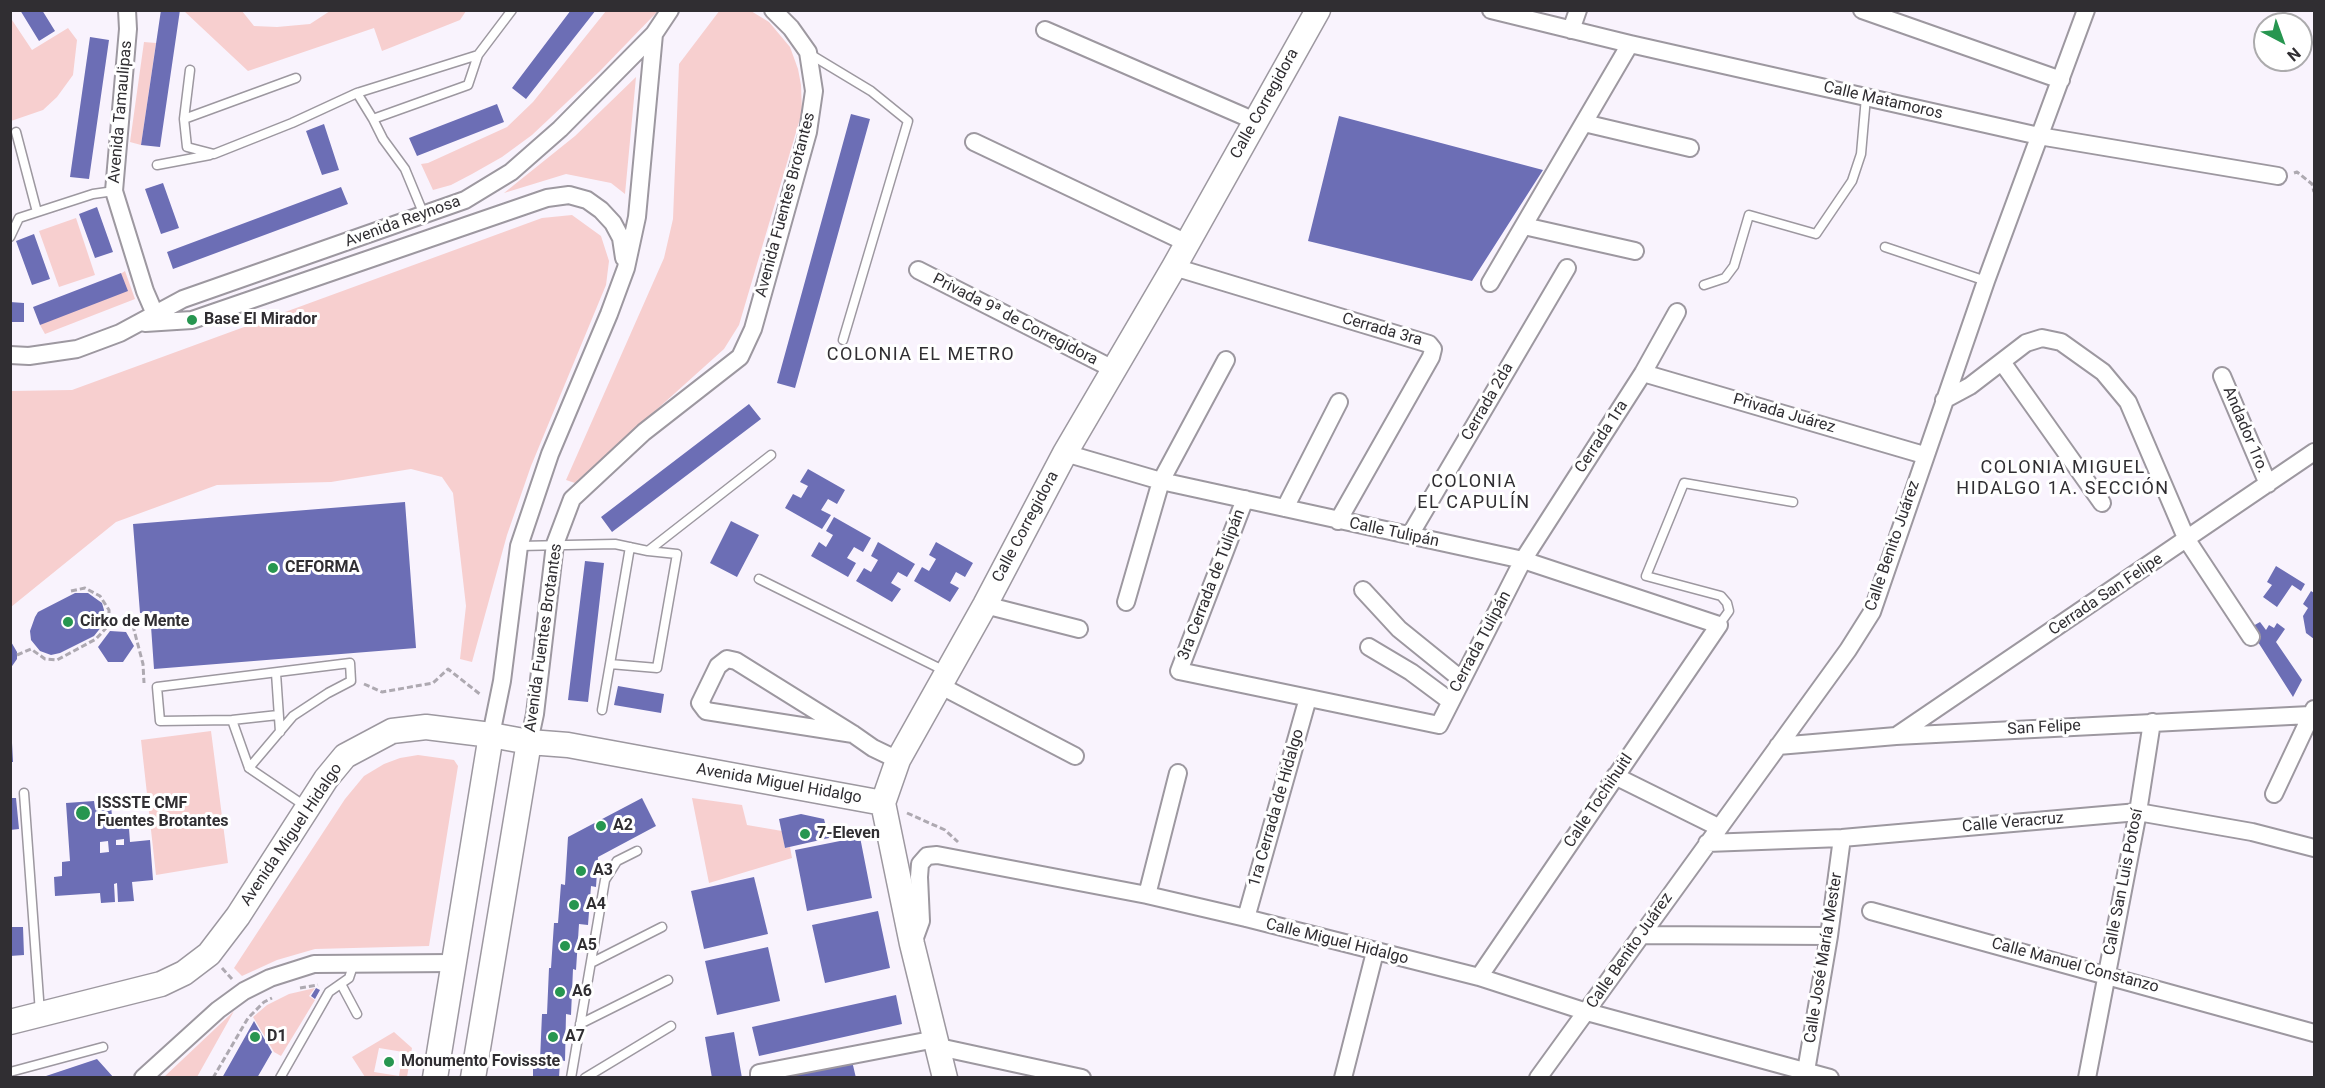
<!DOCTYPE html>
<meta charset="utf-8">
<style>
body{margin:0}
#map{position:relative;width:2325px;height:1088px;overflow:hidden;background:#f9f3fd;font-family:Roboto,sans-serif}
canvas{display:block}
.frame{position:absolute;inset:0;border:12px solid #302e32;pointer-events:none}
.north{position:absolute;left:2253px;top:12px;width:60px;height:60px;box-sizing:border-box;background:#fff;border:2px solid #acabad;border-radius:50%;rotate:139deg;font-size:16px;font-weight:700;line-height:24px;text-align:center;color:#302e32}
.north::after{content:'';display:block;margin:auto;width:21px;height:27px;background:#279650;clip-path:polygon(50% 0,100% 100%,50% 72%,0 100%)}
</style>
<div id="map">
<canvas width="2325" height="1088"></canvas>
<div class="frame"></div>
<div class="north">N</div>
</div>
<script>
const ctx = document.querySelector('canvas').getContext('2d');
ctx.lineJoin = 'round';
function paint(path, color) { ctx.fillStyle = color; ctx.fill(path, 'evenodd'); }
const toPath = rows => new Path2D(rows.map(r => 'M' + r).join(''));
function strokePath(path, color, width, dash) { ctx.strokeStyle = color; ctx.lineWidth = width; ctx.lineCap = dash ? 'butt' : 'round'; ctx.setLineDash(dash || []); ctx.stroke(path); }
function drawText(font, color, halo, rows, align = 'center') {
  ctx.font = font + ' Roboto,sans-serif'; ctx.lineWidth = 6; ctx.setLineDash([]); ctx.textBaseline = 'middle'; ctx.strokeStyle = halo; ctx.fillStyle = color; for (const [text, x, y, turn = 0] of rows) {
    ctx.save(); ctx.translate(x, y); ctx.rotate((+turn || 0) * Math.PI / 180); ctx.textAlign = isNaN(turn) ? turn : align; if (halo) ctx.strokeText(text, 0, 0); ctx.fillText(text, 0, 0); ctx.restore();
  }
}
paint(toPath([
 [720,10,751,11,769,22,790,47,798,69,801,85,802,112,739,325,724,349,575,483,566,480,664,258,673,219,679,64],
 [184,11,242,11,254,26,277,27,310,24,330,11,466,11,460,20,382,51,374,28,248,71],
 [606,11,658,11,600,71,532,135,502,157,472,174,451,185,433,190,421,164,428,163,507,127,533,102],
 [10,17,32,50,68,28,77,40,73,75,57,97,43,110,11,121],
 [144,42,156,43,141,145,130,142],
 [636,77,625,194,611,183,566,174,504,193,575,136],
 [572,215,601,236,609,261,606,285,531,466,507,535,472,662,460,659,466,606,453,493,442,477,411,469,331,482,217,485,116,522,11,607,11,391,72,390,542,218],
 [76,218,95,275,59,287,39,231],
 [125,271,135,299,45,334,40,325],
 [211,731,228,863,156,875,141,740],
 [418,755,454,760,458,766,429,946,315,949,277,960,242,976,234,968,345,799,364,776,384,764,400,758],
 [692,798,742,805,747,825,782,831,785,848,790,847,792,858,709,883],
 [315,988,309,996,315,1000,281,1056,274,1052,253,1017,267,1005,289,994],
 [234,1011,197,1077,164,1077],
 [394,1032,412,1048,407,1077,365,1077,352,1057],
 [379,1048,403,1052,399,1076,374,1072]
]), '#f7cfcf');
paint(toPath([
 [20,10,42,10,55,31,39,41],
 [161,10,180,10,160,147,141,145],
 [571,10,596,10,526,99,512,88],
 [90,37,109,40,89,179,70,177],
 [497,104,504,122,417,156,409,138],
 [851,114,870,119,795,388,777,383],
 [1339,116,1543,170,1472,281,1308,241],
 [324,124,339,170,322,175,306,131],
 [163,183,179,228,161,234,145,189],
 [341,187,348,204,173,269,167,252],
 [97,207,113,252,95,258,79,214],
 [34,234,50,279,32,285,16,241],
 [121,273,128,291,40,325,33,307],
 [10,302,24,303,24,322,10,322],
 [749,404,761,419,612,532,601,517],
 [808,469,845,490,837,504,828,499,821,510,831,515,822,529,785,508,793,494,801,498,808,486,800,482],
 [405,502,416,648,154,669,150,612,140,613,133,524],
 [834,517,871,538,863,552,854,547,847,558,856,563,848,577,811,556,819,542,826,547,833,535,826,531],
 [731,521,759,535,737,577,710,563],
 [878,542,915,564,907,577,898,572,891,583,901,589,892,602,856,581,864,568,871,572,878,560,871,556],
 [936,542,973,563,965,577,956,572,950,583,959,588,950,602,914,581,922,567,929,571,936,559,929,555],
 [585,561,604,563,588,702,568,700],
 [2276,566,2305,584,2301,591,2292,585,2277,607,2263,597,2272,585,2267,582],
 [2311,591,2314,593,2314,639,2306,633,2303,616,2308,608,2303,604],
 [75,593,88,593,102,603,104,610,102,626,94,636,60,653,51,655,40,651,31,640,30,631,35,617,38,612],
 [2260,622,2266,630,2269,625,2274,628,2277,623,2285,629,2276,642,2302,680,2293,697,2258,642,2261,637,2253,626],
 [110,631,126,632,134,646,123,662,108,662,98,647],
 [10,640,17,652,17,659,10,669],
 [618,686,664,694,661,713,614,705],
 [10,743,12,743,13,762,10,762],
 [10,798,16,798,19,829,10,830],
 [642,798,656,826,598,857,596,887,591,886,588,925,579,924,576,970,573,969,571,1015,566,1014,565,1061,560,1060,559,1078,533,1078,533,1060,540,1060,542,1014,547,1014,549,968,551,968,554,923,558,923,561,884,565,885,568,837],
 [94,801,95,808,111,806,112,816,128,815,130,842,150,840,153,880,132,882,134,901,118,902,117,883,114,884,115,902,101,903,100,893,55,896,54,877,62,876,62,862,70,861,66,803],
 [124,839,124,845,116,845,116,840],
 [108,841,109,852,100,853,100,842],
 [801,814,824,819,829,838,785,848,779,819],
 [860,837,872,898,807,911,795,850],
 [754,877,768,934,704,949,691,891],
 [878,911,890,968,825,983,812,925],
 [10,927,23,927,24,955,10,956],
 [768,947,780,1001,717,1015,705,961],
 [316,988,320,990,315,999,311,996],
 [896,995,902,1024,759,1056,752,1027],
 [254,1021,272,1052,257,1078,222,1078],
 [734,1032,742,1078,712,1078,705,1037],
 [97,1059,114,1078,43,1078,43,1077],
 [852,1061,856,1078,788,1078,788,1077]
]), '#6c6eb5');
const lane = toPath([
 [808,53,871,91,908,121,843,340],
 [296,78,184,119,187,147,214,154,292,123,357,93,478,55],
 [357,93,373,119],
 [184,119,190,70],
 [16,132,37,212],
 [157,165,210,155],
 [424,215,405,169,383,139,373,119,468,85,478,55,512,10],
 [10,237,19,218,93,194,114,191],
 [1885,247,1986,281],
 [1704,285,1725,278,1734,266,1749,215,1816,234,1852,181,1861,154,1866,97],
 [519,546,615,544,648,551,771,455],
 [630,547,610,664,657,668,677,554,648,551],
 [759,579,947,672],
 [1719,625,1729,611,1727,603,1721,596,1646,576,1684,483,1793,502],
 [276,673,280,732],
 [602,710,610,664],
 [232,720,249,768,305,806],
 [249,768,293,716,328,693,351,681,350,663,157,687,160,721,232,720,278,715],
 [24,793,40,1013],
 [591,963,662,927],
 [341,984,357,1014],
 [580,1024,668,980],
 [10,1072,103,1047],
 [280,1078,329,992,349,978,354,963],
 [571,1078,605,880,617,861,637,851],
 [585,1078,671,1026]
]);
const street = toPath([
 [127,10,128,29,114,191,145,291,158,321],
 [1491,10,1630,44,2039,136,2278,176],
 [1862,10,2061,80],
 [1045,30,1255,121],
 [1571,30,1578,10],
 [1584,123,1690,148],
 [974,142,1187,243],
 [1524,226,1635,251],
 [1174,267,1429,344,1433,349,1431,357,1338,521],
 [918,270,1113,369],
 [1490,283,1630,44],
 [145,323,192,320,547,198,569,195,587,200,601,210,613,223,621,238,624,258],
 [10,355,29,356,77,349,120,333,183,299,465,200,511,172,560,129,654,34],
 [2002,362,2102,503],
 [1643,373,1924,455],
 [2222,376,2268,484],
 [1944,400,1970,386,2026,343,2042,338,2061,342,2103,372,2128,402,2187,540,2251,637],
 [1065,453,1161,481,1523,560,1719,625,1479,977],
 [1245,499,1179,671,1439,725,1523,560,1643,373,1677,312],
 [1285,508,1339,402],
 [1410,535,1567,268],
 [1363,590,1399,629,1462,680],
 [1126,602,1161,481,1226,360],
 [985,605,1079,629],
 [1369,647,1411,672,1450,701],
 [941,686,1075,756],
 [853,734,706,711,700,703,718,666,727,659,736,661,853,734,873,748,898,760],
 [491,735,502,681,519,546,550,454,609,314,626,268,637,217,654,34,670,10],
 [1896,736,2314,452],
 [529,742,535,714,555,544,572,499,644,432,740,357,753,329,808,132,814,91,808,52,791,28,773,10],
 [1778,746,1896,736,2310,715],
 [1615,776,1718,827],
 [2274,794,2314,709],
 [1707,843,1842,838,2138,812,2252,832,2314,848],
 [1147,895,1178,773],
 [1871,911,2314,1033],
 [1246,918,1308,698],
 [1641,935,1829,936],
 [913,943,921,921,919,877,920,864,927,856,937,855,1147,895,1246,918,1479,977,1587,1012,1830,1078],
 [939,1047,1082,1078],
 [143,1078,218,1010,244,991,270,978,314,964,453,963],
 [759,1078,759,1073,936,1039],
 [1343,1078,1375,952],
 [1538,1078,1848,650,1872,612,1986,281,2086,10],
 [1808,1078,1806,1071,1829,936,1842,838],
 [2087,1078,2138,812,2152,722]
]);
const secondary = toPath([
 [10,1022,161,984,184,973,209,954,238,916,326,779,345,756,392,731,426,727,491,735,529,742,568,745,883,803],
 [435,1078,491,735],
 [473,1078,529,742],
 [945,1078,912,944,883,803,898,760,985,605,1065,453,1174,267,1318,10]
]);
strokePath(lane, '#9d98a0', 11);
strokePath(street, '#9d98a0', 20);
strokePath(secondary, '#9d98a0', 27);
strokePath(toPath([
 [2294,173,2297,172,2312,184,2314,192],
 [71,591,85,588,100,596,109,610,109,621],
 [17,655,31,649,45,659,57,660,96,639,106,628,109,621,133,626,143,664,144,683],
 [364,684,382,692,433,683,448,669,481,695],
 [907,813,945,830,958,842],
 [222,968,232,979],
 [300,988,318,985],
 [213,1078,248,1018,264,1002,272,998]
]), '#aea9b1', 3, [6, 3]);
strokePath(lane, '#fff', 8);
strokePath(street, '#fff', 16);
strokePath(secondary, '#fff', 24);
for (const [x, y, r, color] of [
 [192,320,6,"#279650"],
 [273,568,6,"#279650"],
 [68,622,6,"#279650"],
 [83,813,8,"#279650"],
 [601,826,6,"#279650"],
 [805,834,6,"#279650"],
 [581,871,6,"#279650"],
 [574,905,6,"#279650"],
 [565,946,6,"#279650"],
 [560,992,6,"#279650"],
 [255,1037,6,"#279650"],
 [553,1037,6,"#279650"],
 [389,1062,6,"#279650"]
]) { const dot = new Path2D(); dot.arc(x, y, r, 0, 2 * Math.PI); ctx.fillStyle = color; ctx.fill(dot); strokePath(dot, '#fff', 2); }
drawText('16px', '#302e32', '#fff', [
 ["Calle Matamoros",1883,101,13],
 ["Calle Corregidora",1265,104,-61],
 ["Avenida Tamaulipas",121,112,-85],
 ["Avenida Fuentes Brotantes",786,205,-75],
 ["Avenida Reynosa",403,222,-20],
 ["Privada 9ª de Corregidora",1015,320,27],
 ["Cerrada 3ra",1382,330,16],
 ["Cerrada 2da",1488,402,-60],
 ["Privada Juárez",1784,414,16],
 ["Andador 1ro.",2245,430,67],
 ["Cerrada 1ra",1602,437,-57],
 ["Calle Corregidora",1026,527,-62],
 ["Calle Tulipán",1394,533,12],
 ["Calle Benito Juárez",1893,546,-71],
 ["3ra Cerrada de Tulipán",1212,585,-69],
 ["Cerrada San Felipe",2106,595,-34],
 ["Avenida Fuentes Brotantes",544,638,-82],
 ["Cerrada Tulipán",1481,642,-62],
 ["San Felipe",2044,728,-3],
 ["Avenida Miguel Hidalgo",779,784,10],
 ["Calle Tochihuitl",1599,801,-56],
 ["1ra Cerrada de Hidalgo",1277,808,-74],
 ["Calle Veracruz",2013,823,-5],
 ["Avenida Miguel Hidalgo",292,835,-56],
 ["Calle San Luis Potosí",2124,882,-79],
 ["Calle Miguel Hidalgo",1337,942,14],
 ["Calle Benito Juárez",1630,951,-55],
 ["Calle José María Mester",1824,958,-81],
 ["Calle Manuel Constanzo",2075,966,15]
]);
drawText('bold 16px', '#302e32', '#fff', [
 ["Base El Mirador",204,320],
 ["CEFORMA",285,568],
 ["Cirko de Mente",80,622],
 ["ISSSTE CMF",97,804],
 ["Fuentes Brotantes",97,822],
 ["A2",613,826],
 ["7-Eleven",817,834],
 ["A3",593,871],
 ["A4",586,905],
 ["A5",577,946],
 ["A6",572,992],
 ["D1",267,1037],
 ["A7",565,1037],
 ["Monumento Fovissste",401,1062]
], 'left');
ctx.letterSpacing = '1.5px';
drawText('18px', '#302e32', '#fff', [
 ["COLONIA EL METRO",921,355],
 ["COLONIA MIGUEL",2063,468],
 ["HIDALGO 1A. SECCIÓN",2063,489],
 ["COLONIA",1474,482],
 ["EL CAPULÍN",1474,503]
]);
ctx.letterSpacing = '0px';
</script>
